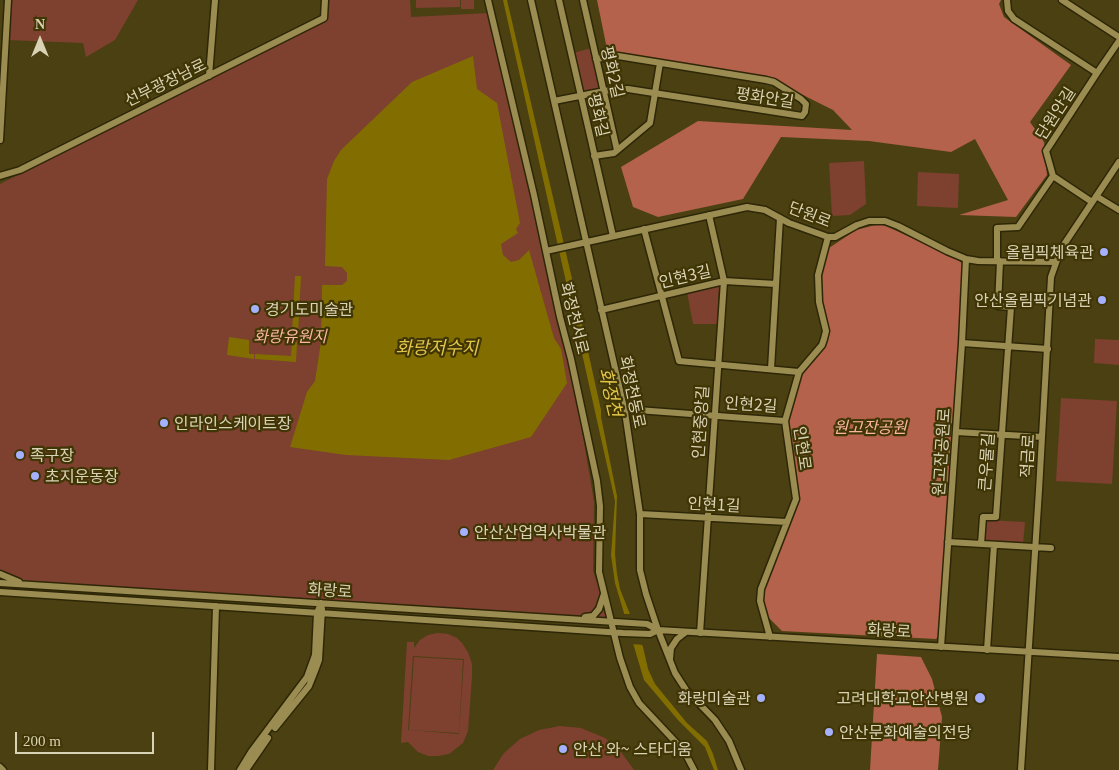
<!DOCTYPE html>
<meta charset="utf-8">
<style>
body{margin:0}
#map{position:relative;width:1119px;height:770px;overflow:hidden;background:#4a4012;font-family:Georgia,serif}
canvas{display:block}
.north{position:absolute;left:15px;top:15px;width:50px;height:50px;-webkit-text-stroke:4px #403505;paint-order:stroke;rotate:0deg;font-size:14px;font-weight:700;line-height:20px;text-align:center;color:#d9d2b5}
.north::after{content:'';display:block;margin:auto;width:18px;height:22px;background:#d9d2b5;clip-path:polygon(50% 0,100% 100%,50% 72%,0 100%)}
.scale{position:absolute;left:15px;top:732px;width:139px;height:22px;box-sizing:border-box;border:2px solid #d9d2b5;border-top:0;padding-left:6px;font-size:15px;line-height:18px;white-space:nowrap;color:#d9d2b5;-webkit-text-stroke:4px #403505;paint-order:stroke}
</style>
<div id="map">
<canvas width="1119" height="770"></canvas>
<div class="north">N</div>
<div class="scale">200 m</div>
</div>
<script>
const ctx = document.querySelector('canvas').getContext('2d');
ctx.lineJoin = 'round';
function paint(path, color) { ctx.fillStyle = color; ctx.fill(path, 'evenodd'); }
const toPath = rows => new Path2D(rows.map(r => 'M' + r).join(''));
function strokePath(path, color, width, dash) { ctx.strokeStyle = color; ctx.lineWidth = width; ctx.lineCap = dash ? 'butt' : 'round'; ctx.setLineDash(dash || []); ctx.stroke(path); }
function drawText(font, color, halo, rows, align = 'center') {
  ctx.font = font + ' Georgia,"Noto Sans KR",serif'; ctx.lineWidth = 4.5; ctx.setLineDash([]); ctx.textBaseline = 'middle'; ctx.strokeStyle = halo; ctx.fillStyle = color; for (const [text, x, y, turn = 0] of rows) {
    ctx.save(); ctx.translate(x, y); ctx.rotate((+turn || 0) * Math.PI / 180); ctx.textAlign = isNaN(turn) ? turn : align; if (halo) ctx.strokeText(text, 0, 0); ctx.fillText(text, 0, 0); ctx.restore();
  }
}
paint(toPath([
 [9,0,138,0,115,40,86,57,83,43,7,40],
 [328,0,410,0,411,17,489,13,575,388,594,502,593,571,611,625,36,585,10,577,0,571,0,184,326,20],
 [416,0,460,0,460,7,416,8],
 [461,0,474,0,474,9,461,9],
 [591,48,601,89,582,93,573,53],
 [864,161,866,204,850,215,832,216,829,163],
 [918,172,959,174,958,208,917,206],
 [719,286,717,324,693,324,687,292],
 [1095,339,1119,340,1119,365,1094,363],
 [1061,398,1117,401,1112,484,1056,481],
 [985,520,1025,522,1023,544,984,542],
 [438,633,448,634,457,638,462,643,468,652,472,664,472,677,468,731,463,743,449,754,438,756,428,756,418,752,408,742,401,743,407,642,414,642,414,648,420,640,428,635],
 [413,656,464,659,459,734,408,730],
 [414,657,463,660,459,733,409,730],
 [560,726,581,728,605,738,621,752,634,770,493,770,504,753,520,739,539,730]
]), '#7e402f');
paint(toPath([
 [597,0,1001,0,999,4,1004,17,1071,65,1030,122,1044,142,1047,175,1016,217,959,215,1008,200,975,139,951,152,869,141,781,137,743,199,658,217,633,207,621,167,698,121,852,130,833,110,765,76,688,65,618,53,608,54],
 [879,224,886,226,957,259,966,267,940,634,936,639,782,631,765,614,758,592,794,500,784,426,798,372,820,346,825,331,816,300,826,250,856,230],
 [877,654,921,657,932,679,942,717,938,770,870,770]
]), '#b4624b');
paint(toPath([
 [503,0,507,0,573,283,576,286,578,306,601,410,601,417,617,496,615,554,617,574,620,589,643,647,648,669,655,684,687,723,707,741,713,754,718,770,714,770,705,747,678,720,644,680,615,583,611,555,615,501],
 [473,56,477,89,497,103,520,223,516,229,518,233,501,244,503,255,511,262,519,260,529,250,554,338,561,349,567,383,531,437,449,460,346,455,290,447,307,392,315,381,321,342,322,285,342,285,347,281,347,273,342,267,325,266,327,179,334,161,341,150,412,82],
 [295,276,301,276,298,334,292,334],
 [229,337,249,340,249,354,254,354,254,359,227,355],
 [292,341,297,342,296,362,255,359,255,354,291,356]
]), '#826e00');
paint(toPath([
 [621,614,633,614,645,645,631,644]
]), '#4a4012');
const minor = toPath([
 [488,0,534,195,560,317,571,359,597,481,600,506,599,572,620,658,630,687,639,703,684,751,694,770],
 [531,0,625,412,640,514,640,570,646,594,658,630,675,673,686,690,715,720,729,741,741,770],
 [559,0,613,236],
 [583,0,617,150],
 [1062,0,1119,37],
 [1097,73,1119,41],
 [209,76,215,0],
 [554,101,615,89,628,89,802,116,805,112,806,104,801,99,774,82,766,80,618,56,596,59],
 [0,140,8,0],
 [594,156,614,153,650,123,660,63],
 [0,176,20,170,324,18,325,0],
 [1053,176,1092,202],
 [1096,196,1119,210],
 [644,229,679,361,799,372],
 [546,251,747,207,765,210,789,223,828,237,835,237,857,225,869,221,885,221,898,226,947,251,966,259,978,261,1056,262],
 [997,261,997,228,1018,227,1053,176,1046,151,1097,73,1014,19,1008,11,1007,0],
 [601,310,724,281,776,284],
 [962,343,1048,349],
 [771,369,780,218],
 [624,409,785,421],
 [956,432,1042,437],
 [640,514,787,522],
 [948,542,1051,548],
 [981,544,983,517,996,517,1011,307,998,306,1000,261],
 [0,574,19,582],
 [0,583,647,624,658,630,1119,657],
 [0,592,623,633,650,634,658,630],
 [585,617,593,616,599,609,604,594],
 [700,633,724,281,709,215],
 [770,637,760,601,761,589,796,499,785,421,799,372,822,345,824,339,826,331,819,302,818,275,828,237],
 [941,647,962,343,966,259],
 [987,650,994,545],
 [670,659,671,648,677,639,686,632],
 [275,728,309,686,315,671,319,660,322,609],
 [0,767,3,770],
 [211,770,216,606],
 [240,770,251,752,307,677,315,655,317,613,321,603],
 [246,770,268,738],
 [1021,770,1039,490,1051,277,1061,249,1119,162]
]);
strokePath(minor, '#2e2707', 9);
strokePath(minor, '#9b8d52', 6);
for (const [x, y, r, color] of [
 [1104,252,5,"#a5b1fc"],
 [1102,300,5,"#a5b1fc"],
 [255,309,5,"#a5b1fc"],
 [164,423,5,"#a5b1fc"],
 [20,455,5,"#a5b1fc"],
 [35,476,5,"#a5b1fc"],
 [464,532,5,"#a5b1fc"],
 [761,698,5,"#a5b1fc"],
 [980,698,6,"#a5b1fc"],
 [829,732,5,"#a5b1fc"],
 [563,749,5,"#a5b1fc"]
]) { const dot = new Path2D(); dot.arc(x, y, r, 0, 2 * Math.PI); ctx.fillStyle = color; ctx.fill(dot); strokePath(dot, '#403505', 2); }
drawText('16px', '#d9d2b5', '#403505', [
 ["평화2길",613,72,77],
 ["선부광장남로",165,82,-26],
 ["평화안길",765,97,9],
 ["단원안길",1055,113,-57],
 ["평화길",599,115,77],
 ["단원로",810,214,21],
 ["인현3길",685,276,-13],
 ["화정천서로",575,318,76],
 ["화정천동로",633,392,78],
 ["인현2길",751,404,4],
 ["인현중앙길",700,422,-86],
 ["인현로",803,448,82],
 ["원고잔공원로",941,452,-86],
 ["적금로",1027,456,-87],
 ["큰우물길",986,462,-86],
 ["인현1길",714,504,3],
 ["화랑로",330,590,4],
 ["화랑로",889,630,3]
]);
drawText('16px', '#d9d2b5', '#403505', [
 ["올림픽체육관",1094,252,"right"],
 ["안산올림픽기념관",1092,300,"right"],
 ["경기도미술관",265,309],
 ["인라인스케이트장",174,423],
 ["족구장",30,455],
 ["초지운동장",45,476],
 ["안산산업역사박물관",474,532],
 ["화랑미술관",751,698,"right"],
 ["고려대학교안산병원",969,698,"right"],
 ["안산문화예술의전당",839,732],
 ["안산 와~ 스타디움",573,749]
], 'left');
drawText('italic 16px', '#fab5a2', '#403505', [
 ["화랑유원지",290,336],
 ["원고잔공원",870,427]
]);
drawText('italic 18px', '#e1c54b', '#403505', [
 ["화랑저수지",437,347],
 ["화정천",611,392,77]
]);
</script>
